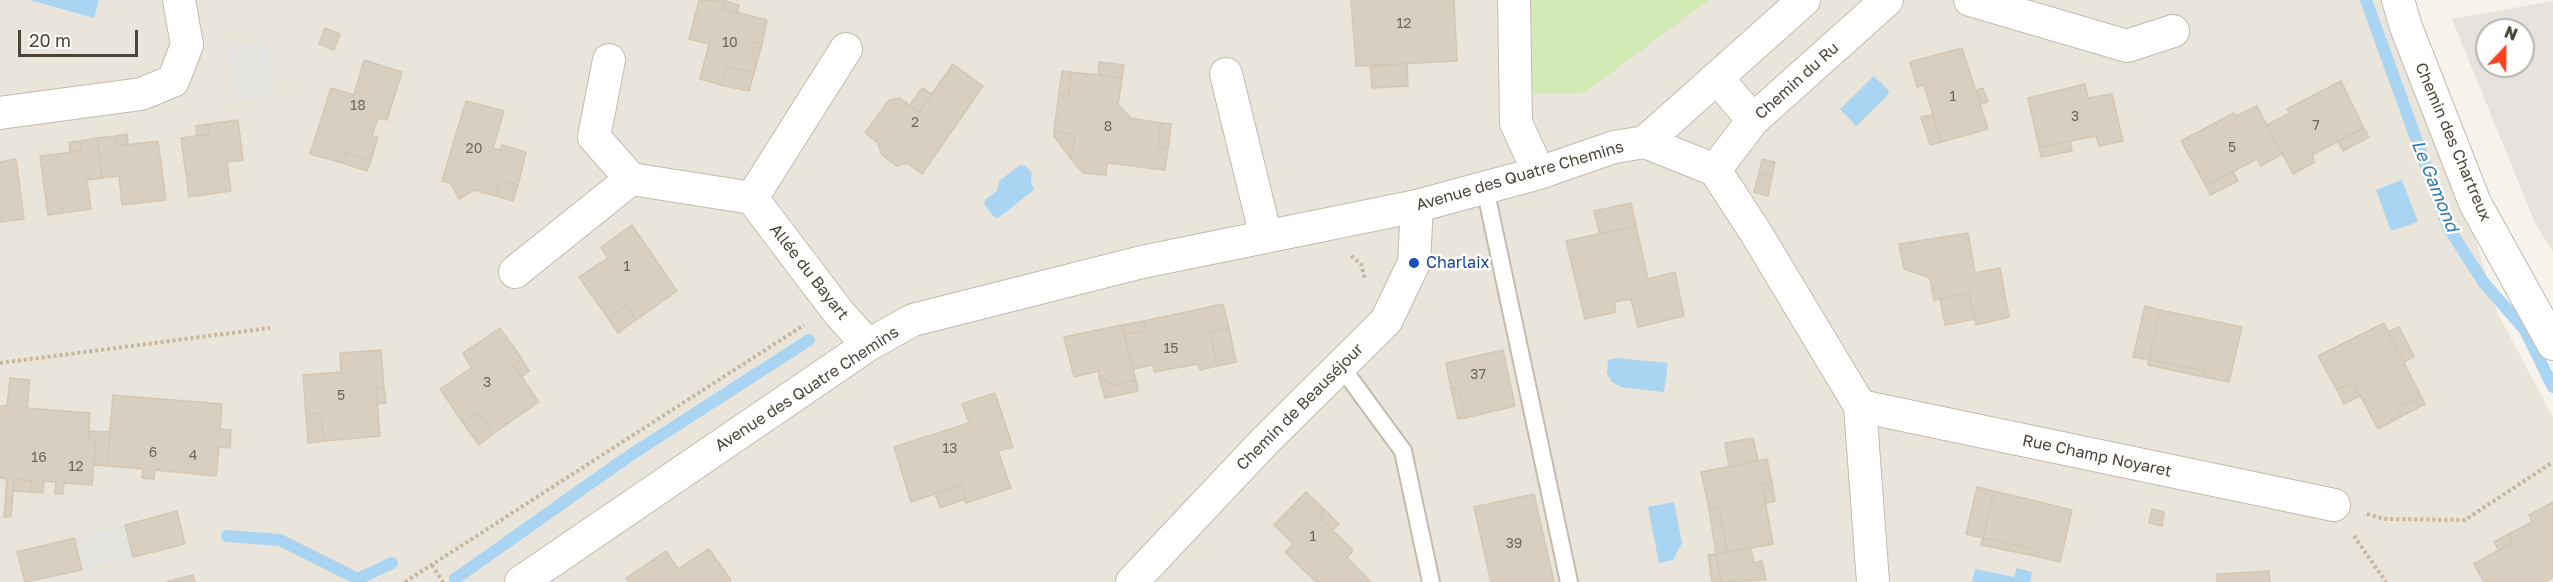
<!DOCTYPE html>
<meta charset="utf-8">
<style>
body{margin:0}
#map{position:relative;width:2553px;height:582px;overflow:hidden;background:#f6f3ec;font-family:"Golos Text",sans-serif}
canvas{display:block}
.north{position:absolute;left:2475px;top:18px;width:60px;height:60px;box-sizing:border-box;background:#fff;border:2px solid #b7b4b0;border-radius:50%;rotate:22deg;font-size:16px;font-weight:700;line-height:24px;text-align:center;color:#4b4439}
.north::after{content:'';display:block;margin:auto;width:21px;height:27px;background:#fc3f1d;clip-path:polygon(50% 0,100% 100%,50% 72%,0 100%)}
.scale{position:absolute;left:18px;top:30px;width:120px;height:27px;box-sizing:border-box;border:3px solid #4b4439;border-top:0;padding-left:8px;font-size:18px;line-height:21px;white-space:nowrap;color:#4b4439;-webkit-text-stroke:4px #fff;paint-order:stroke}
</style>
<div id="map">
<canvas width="2553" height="582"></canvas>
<div class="north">N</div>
<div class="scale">20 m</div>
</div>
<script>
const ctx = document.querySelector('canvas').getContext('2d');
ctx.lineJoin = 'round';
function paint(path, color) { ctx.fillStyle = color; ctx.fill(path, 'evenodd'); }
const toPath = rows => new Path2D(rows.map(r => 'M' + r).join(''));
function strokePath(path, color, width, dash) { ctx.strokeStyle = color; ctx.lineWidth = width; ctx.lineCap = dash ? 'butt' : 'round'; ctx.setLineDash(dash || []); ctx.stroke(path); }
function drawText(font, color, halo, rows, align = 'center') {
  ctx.font = font + ' "Golos Text",sans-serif'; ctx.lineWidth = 5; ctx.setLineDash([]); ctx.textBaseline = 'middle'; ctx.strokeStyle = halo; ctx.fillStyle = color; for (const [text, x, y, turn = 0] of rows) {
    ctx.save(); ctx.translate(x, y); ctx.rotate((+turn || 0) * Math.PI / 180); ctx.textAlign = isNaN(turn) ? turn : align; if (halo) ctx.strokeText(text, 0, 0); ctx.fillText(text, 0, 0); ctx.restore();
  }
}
paint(toPath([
 [0,0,2405,0,2497,312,2553,417,2553,582,0,582]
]), '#eae5da');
paint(toPath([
 [2553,1,2553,252,2535,223,2452,19],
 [2487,30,2523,30,2523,66,2487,66]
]), '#e6e2dd');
paint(toPath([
 [1530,0,1709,0,1584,93,1528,94]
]), '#d2eab5');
paint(toPath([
 [267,41,274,95,233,100,227,46],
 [125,525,133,557,82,570,74,538]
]), '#e5e3e0');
paint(toPath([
 [30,0,99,0,94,18],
 [1874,76,1889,91,1888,95,1856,126,1840,109],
 [1020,165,1026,166,1032,173,1031,182,1034,190,998,218,994,217,984,204,985,200,997,191,999,181],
 [2402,180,2418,222,2391,231,2376,190],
 [1617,358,1668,363,1664,392,1621,387,1612,382,1607,373,1608,360],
 [1674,502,1682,543,1673,560,1659,563,1648,507],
 [2017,568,2032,572,2030,582,1972,582,1975,569,2014,577]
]), '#a9d4f2');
strokePath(toPath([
 [2366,0,2448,227,2484,283,2525,330,2553,387],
 [227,536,280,540,358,579,392,563],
 [455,579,629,456,809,340]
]), '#a9d4f2', 12);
const building = toPath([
 [699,0,726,1,724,9,767,20,762,44,755,42,751,58,758,59,754,73,726,66,721,85,700,79,709,44,689,39,699,0],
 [1351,0,1454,0,1457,61,1356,66,1351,0],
 [726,1,739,5,737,13,724,9,726,1],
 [325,28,340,34,334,50,319,44,325,28],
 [755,42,762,44,758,59,751,58,755,42],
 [1962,48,1988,129,1941,142,1924,85,1917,87,1910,62,1962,48],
 [364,60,402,72,387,120,378,118,372,136,378,137,371,160,346,153,343,163,310,154,331,88,354,95,364,60],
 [1099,62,1124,65,1122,78,1098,75,1099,62],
 [1407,63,1408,86,1372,88,1370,67,1407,63],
 [953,64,983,86,922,174,907,163,897,166,882,155,877,142,865,133,889,100,900,98,919,112,953,64],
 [726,66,754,73,749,91,721,85,726,66],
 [1062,71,1071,72,1069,95,1059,93,1062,71],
 [1071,72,1122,78,1118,105,1131,118,1161,123,1158,148,1168,149,1165,170,1107,163,1106,175,1083,173,1071,159,1075,135,1054,131,1059,93,1069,95,1071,72],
 [2341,81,2364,128,2312,155,2315,162,2293,174,2267,125,2290,113,2287,109,2341,81],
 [2085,84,2088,98,2112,94,2123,141,2099,146,2096,136,2039,147,2028,98,2085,84],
 [922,88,932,94,919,112,910,105,922,88],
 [1983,88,1988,102,1982,104,1977,90,1983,88],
 [466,101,504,111,493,148,500,150,502,145,526,152,518,185,500,180,496,196,474,190,459,199,450,183,442,181,466,101],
 [2257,106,2282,154,2261,166,2257,159,2206,186,2181,141,2234,113,2236,116,2257,106],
 [1932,115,1941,142,1930,145,1921,117,1932,115],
 [238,120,243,160,227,162,231,191,189,197,181,138,209,134,208,124,238,120],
 [1161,123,1171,124,1168,149,1158,148,1161,123],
 [208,124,209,134,197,136,196,126,208,124],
 [2364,128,2369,137,2343,151,2338,141,2364,128],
 [1054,131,1075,135,1071,159,1054,136,1054,131],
 [127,134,128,144,117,146,116,136,127,134],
 [116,136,117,146,158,141,166,200,122,205,119,176,102,178,97,138,116,136],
 [97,138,102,178,87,180,91,209,48,215,40,156,81,151,80,141,97,138],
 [80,141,81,151,70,152,69,142,80,141],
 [2070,141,2072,151,2041,157,2039,147,2070,141],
 [346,153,371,160,367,171,343,163,346,153],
 [16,159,24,219,0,222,0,162,16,159],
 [1762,159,1775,162,1772,176,1759,173,1762,159],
 [2233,171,2238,181,2210,195,2206,186,2233,171],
 [1759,173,1772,176,1768,196,1754,192,1759,173],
 [500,180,518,185,513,201,496,196,500,180],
 [1631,203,1636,226,1600,234,1594,211,1631,203],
 [632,225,677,291,636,320,626,305,608,318,579,277,608,258,601,247,632,225],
 [1636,226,1648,279,1675,272,1684,316,1638,327,1631,299,1614,302,1616,312,1585,319,1566,241,1636,226],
 [1968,233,1975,273,2000,268,2009,317,1976,325,1969,293,1934,300,1930,278,1904,269,1899,244,1968,233],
 [1969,293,1975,319,1945,325,1940,299,1969,293],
 [1223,304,1229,328,1210,332,1217,366,1200,370,1198,364,1154,372,1153,365,1133,369,1124,335,1146,330,1144,321,1223,304],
 [626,305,636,320,618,333,608,318,626,305],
 [2145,306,2160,310,2149,360,2133,357,2145,306],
 [2160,310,2242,327,2229,382,2204,377,2205,371,2149,360,2160,310],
 [1144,321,1146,330,1124,335,1122,325,1144,321],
 [2384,323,2421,396,2397,408,2402,416,2378,429,2353,382,2337,390,2318,356,2384,323],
 [1122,325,1136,380,1114,385,1099,377,1099,371,1074,377,1064,337,1122,325],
 [2399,327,2414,356,2404,362,2388,332,2399,327],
 [500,328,522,359,514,366,539,402,493,434,478,412,463,423,440,389,471,368,463,353,500,328],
 [1229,328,1236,362,1217,366,1210,332,1229,328],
 [381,350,384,388,376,389,380,436,324,441,321,413,306,415,303,375,341,372,340,353,381,350],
 [1503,350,1515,406,1465,418,1459,387,1451,389,1446,363,1503,350],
 [522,359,529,371,522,377,514,366,522,359],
 [2149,360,2205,371,2204,377,2148,365,2149,360],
 [1099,377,1114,385,1136,380,1138,391,1105,398,1099,377],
 [10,378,30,380,27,408,90,413,88,438,96,438,92,485,64,483,63,494,55,494,56,482,44,481,43,493,31,492,32,481,14,479,11,517,4,517,7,479,0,478,0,406,7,406,10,378],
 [2353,382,2360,396,2344,404,2337,390,2353,382],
 [1459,387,1465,418,1458,419,1451,389,1459,387],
 [384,388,386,403,377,404,376,389,384,388],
 [995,393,1013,447,998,451,1011,488,966,503,961,485,911,502,894,447,969,423,962,404,995,393],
 [113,395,222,404,220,429,231,430,230,448,219,447,216,476,155,470,154,479,142,478,143,469,107,466,113,395],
 [2421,396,2425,404,2402,416,2397,408,2421,396],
 [478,412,493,434,479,445,463,423,478,412],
 [321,413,324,441,308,443,306,415,321,413],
 [89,431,110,432,107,466,94,465,96,438,88,438,89,431],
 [1753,438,1758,460,1729,467,1725,443,1753,438],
 [1767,459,1772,483,1762,484,1773,544,1727,552,1719,508,1709,509,1701,472,1767,459],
 [14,479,32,481,31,492,13,491,14,479],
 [1772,483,1775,501,1766,503,1762,484,1772,483],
 [961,485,965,499,940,508,935,493,961,485],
 [1977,487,1994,491,1983,538,1966,534,1977,487],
 [1994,491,2072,510,2060,562,2035,556,2036,549,1983,538,1994,491],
 [1306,492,1325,510,1319,517,1353,550,1347,558,1371,582,1316,582,1285,552,1293,544,1274,525,1306,492],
 [1534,494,1554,582,1491,582,1474,507,1534,494],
 [2553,502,2553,577,2545,582,2484,582,2474,564,2513,542,2509,534,2532,522,2529,515,2553,502],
 [1719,508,1727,552,1716,554,1709,509,1719,508],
 [2152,509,2164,512,2162,526,2149,523,2152,509],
 [1325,510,1339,524,1333,530,1319,517,1325,510],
 [177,511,185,544,133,557,125,525,177,511],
 [2509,534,2513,542,2499,551,2494,542,2509,534],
 [74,538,82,570,25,582,17,552,74,538],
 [1983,538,2036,549,2035,556,1981,545,1983,538],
 [1751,548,1754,563,1762,561,1766,580,1721,582,1716,554,1751,548],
 [709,549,731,580,728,582,629,582,626,578,666,551,678,569,709,549],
 [1716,554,1721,582,1712,582,1708,555,1716,554],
 [2269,571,2270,582,2217,582,2217,574,2269,571],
 [193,575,195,582,166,582,193,575]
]);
paint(building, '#d8cfc1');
strokePath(building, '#d3c7b4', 1.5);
const service = toPath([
 [1485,188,1569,582],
 [1340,365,1403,451,1431,582]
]);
const minor = toPath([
 [1514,0,1516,123,1539,173],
 [1970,0,2127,46,2173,31],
 [2398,0,2406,27,2475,203,2553,344],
 [609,60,594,137,631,179],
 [1226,74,1266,237],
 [1717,78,1753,120],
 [0,113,141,94,173,81,187,45,179,0],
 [1645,142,1715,170,1756,233,1860,406,1873,582],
 [1715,170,1753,120,1887,0],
 [752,198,846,49],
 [515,272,631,179,752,198,839,313,868,345],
 [1860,406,2334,505],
 [521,582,868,345,913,320,1142,262,1417,206,1539,173,1614,147,1645,142,1804,0],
 [1132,582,1265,441,1386,321,1414,263,1417,206]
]);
strokePath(service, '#c2bbae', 20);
strokePath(minor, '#c2bbae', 34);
strokePath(toPath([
 [1351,256,1361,264,1365,279],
 [0,363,270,328],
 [2367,514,2384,519,2465,520,2553,462],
 [2354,536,2386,582],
 [432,565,443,582],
 [405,582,804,325]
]), '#c4b79f', 4, [3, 3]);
strokePath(service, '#fff', 16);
strokePath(minor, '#fff', 32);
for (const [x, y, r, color] of [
 [1414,263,6,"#1a4fb4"]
]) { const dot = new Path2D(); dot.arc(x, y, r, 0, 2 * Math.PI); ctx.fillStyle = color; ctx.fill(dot); strokePath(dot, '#fff', 2); }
drawText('14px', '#6e675b', null, [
 ["12",1404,24],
 ["10",730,43],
 ["1",1953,97],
 ["18",358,106],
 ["3",2075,117],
 ["2",915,123],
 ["7",2316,126],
 ["8",1108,127],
 ["5",2232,148],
 ["20",474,149],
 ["1",627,267],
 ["15",1171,349],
 ["37",1478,375],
 ["3",487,383],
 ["5",341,396],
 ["13",950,449],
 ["6",153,453],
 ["4",193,456],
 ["16",39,458],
 ["12",76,467],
 ["1",1313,537],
 ["39",1514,544]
]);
drawText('16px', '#4b4439', '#fff', [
 ["Chemin du Ru",1797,81,-42],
 ["Chemin des Chartreux",2453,142,67],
 ["Avenue des Quatre Chemins",1520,176,-16],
 ["Allée du Bayart",809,272,52],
 ["Avenue des Quatre Chemins",807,389,-33],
 ["Chemin de Beauséjour",1300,407,-45],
 ["Rue Champ Noyaret",2097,456,12]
]);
drawText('16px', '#164399', '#fff', [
 ["Charlaix",1426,263]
], 'left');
drawText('italic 18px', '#2e7ab2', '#fff', [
 ["Le Gamond",2435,186,68]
]);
</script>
